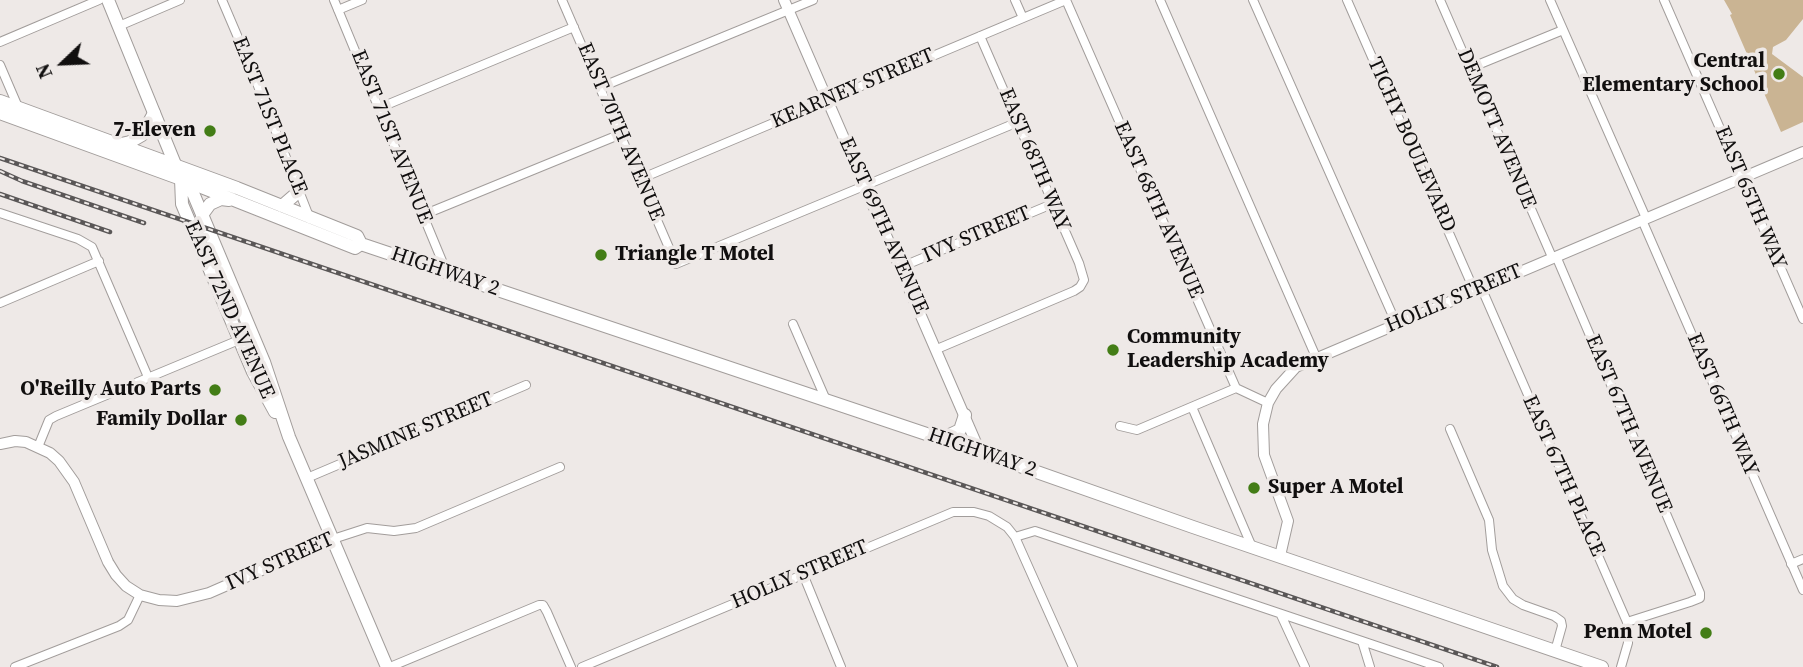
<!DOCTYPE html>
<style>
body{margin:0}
#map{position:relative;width:1803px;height:667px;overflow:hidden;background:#eee9e7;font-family:"Source Serif 4",serif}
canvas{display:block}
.north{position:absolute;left:28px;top:28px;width:70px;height:70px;-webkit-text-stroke:5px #eee9e7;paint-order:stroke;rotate:247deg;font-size:19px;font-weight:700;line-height:28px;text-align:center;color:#110f0f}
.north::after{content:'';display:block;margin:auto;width:24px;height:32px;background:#110f0f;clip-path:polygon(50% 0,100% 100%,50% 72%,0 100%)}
</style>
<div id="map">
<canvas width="1803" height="667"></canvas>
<div class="north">N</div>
</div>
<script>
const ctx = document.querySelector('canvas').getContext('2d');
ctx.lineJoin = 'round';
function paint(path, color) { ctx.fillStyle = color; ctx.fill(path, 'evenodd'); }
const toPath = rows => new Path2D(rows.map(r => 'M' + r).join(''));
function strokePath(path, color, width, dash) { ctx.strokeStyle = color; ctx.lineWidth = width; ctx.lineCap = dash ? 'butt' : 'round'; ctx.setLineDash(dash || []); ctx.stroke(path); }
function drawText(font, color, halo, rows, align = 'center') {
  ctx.font = font + ' "Source Serif 4",serif'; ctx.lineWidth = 7; ctx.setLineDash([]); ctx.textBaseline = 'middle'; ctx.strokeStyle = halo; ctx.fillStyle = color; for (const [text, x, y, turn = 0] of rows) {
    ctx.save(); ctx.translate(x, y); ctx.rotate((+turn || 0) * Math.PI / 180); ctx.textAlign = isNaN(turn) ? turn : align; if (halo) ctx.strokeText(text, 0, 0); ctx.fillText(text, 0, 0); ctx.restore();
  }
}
paint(toPath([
 [1724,0,1803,0,1803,19,1786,40,1773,47,1772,54,1803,77,1803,122,1781,132,1730,15,1732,14]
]), '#cab493');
const minor = toPath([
 [222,0,251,68,310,219],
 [334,0,447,273],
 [562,0,676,264,1018,122],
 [1015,0,1023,18],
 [1160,0,1316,357],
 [1253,0,1396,323],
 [1347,0,1474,290],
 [1440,0,1552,257],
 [1550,0,1646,218],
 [1664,0,1803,319],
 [338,10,362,0],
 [119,26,180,0],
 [0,42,99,0],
 [0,65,18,107],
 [1470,68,1563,30],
 [601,87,813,0],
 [379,108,574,27],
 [640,179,1066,0,1236,388,1268,403],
 [0,213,78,239,92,247,148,377],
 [423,215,621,134],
 [1642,220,1803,590],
 [1556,256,1700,593,1700,598,1690,602,1627,622],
 [901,267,1052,204],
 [1481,287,1627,622,1628,643,1621,667],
 [0,303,99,261],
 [793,324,826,400],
 [937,349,1074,291,1080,287,1084,280,1079,263,980,36],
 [1192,407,1252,547],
 [1120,426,1137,430,1236,388],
 [1450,429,1489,520,1492,550,1503,586,1513,599,1523,605,1554,616,1561,621,1562,626,1555,651],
 [38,447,49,420,56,416,239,340],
 [307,478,526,385],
 [1015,537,1035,531,1362,641,1370,667],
 [333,539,367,528,394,531,416,528,560,467],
 [1791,564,1803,559],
 [803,574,841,667],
 [1281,615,1305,667],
 [1362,641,1439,667],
 [15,667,119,626,128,620,140,595],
 [390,667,539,605,543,605,547,612,571,667],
 [582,667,953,512,974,512,989,516,1007,527,1015,537,1073,667]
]);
const tertiary = toPath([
 [784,0,980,452],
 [0,444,15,441,26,442,50,453,59,461,74,482,108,562,116,575,126,586,140,595,159,600,177,601,209,593,333,539],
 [1280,556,1288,521,1264,455,1263,424,1268,403,1276,389,1296,367,1803,152]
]);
const secondary = toPath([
 [108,0,181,179,193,193,264,362,289,437,387,667],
 [181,179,182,204,253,372,275,412]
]);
const primary = toPath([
 [0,101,237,188,357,236,361,244],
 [0,113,181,179,355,248,361,244,980,452,1193,527,1602,667],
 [121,144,130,142,142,135,154,113],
 [282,206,297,193,297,185],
 [202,215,210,204,221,199,229,200],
 [941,439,960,430,965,415]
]);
strokePath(minor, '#a29d9b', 10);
strokePath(tertiary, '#a29d9b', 12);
strokePath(secondary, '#a29d9b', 14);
strokePath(primary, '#a29d9b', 14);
strokePath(minor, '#fff', 8);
strokePath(tertiary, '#fff', 10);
strokePath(secondary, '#fff', 12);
strokePath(primary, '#fff', 12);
const rail = toPath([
 [0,158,1497,667],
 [0,171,22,181,144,223],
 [0,194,110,232]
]);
strokePath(rail, '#5a5757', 4.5);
strokePath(rail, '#eee9e7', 2, [5]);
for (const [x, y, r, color] of [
 [1779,74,7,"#437d16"],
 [210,131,7,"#437d16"],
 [601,255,7,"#437d16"],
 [1113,350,7,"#437d16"],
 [215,390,7,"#437d16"],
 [241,420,7,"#437d16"],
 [1254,488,7,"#437d16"],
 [1706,633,7,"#437d16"]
]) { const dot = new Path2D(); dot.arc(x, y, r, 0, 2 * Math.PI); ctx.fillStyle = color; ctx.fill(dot); strokePath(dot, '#eee9e7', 2.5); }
drawText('bold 21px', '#110f0f', '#eee9e7', [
 ["Central",1765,62],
 ["Elementary School",1765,86],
 ["7-Eleven",196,131],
 ["Triangle T Motel",615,255,"left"],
 ["Community",1127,338,"left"],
 ["Leadership Academy",1127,362,"left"],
 ["O'Reilly Auto Parts",201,390],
 ["Family Dollar",227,420],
 ["Super A Motel",1268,488,"left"],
 ["Penn Motel",1692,633]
], 'right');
drawText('21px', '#110f0f', '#eee9e7', [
 ["KEARNEY STREET",853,89,-23],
 ["EAST 71ST PLACE",269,116,68],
 ["DEMOTT AVENUE",1496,129,67],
 ["EAST 70TH AVENUE",620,132,67],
 ["EAST 71ST AVENUE",391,137,68],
 ["TICHY BOULEVARD",1411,145,66],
 ["EAST 68TH WAY",1034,160,67],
 ["EAST 65TH WAY",1750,198,67],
 ["EAST 68TH AVENUE",1158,210,66],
 ["EAST 69TH AVENUE",883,226,66],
 ["IVY STREET",977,235,-23],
 ["HIGHWAY 2",445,272,19],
 ["HOLLY STREET",1454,299,-23],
 ["EAST 72ND AVENUE",229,310,66],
 ["EAST 66TH WAY",1722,405,67],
 ["EAST 67TH AVENUE",1628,424,67],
 ["JASMINE STREET",416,431,-23],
 ["HIGHWAY 2",982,453,19],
 ["EAST 67TH PLACE",1563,476,66],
 ["IVY STREET",280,562,-24],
 ["HOLLY STREET",800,575,-23]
]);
</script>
